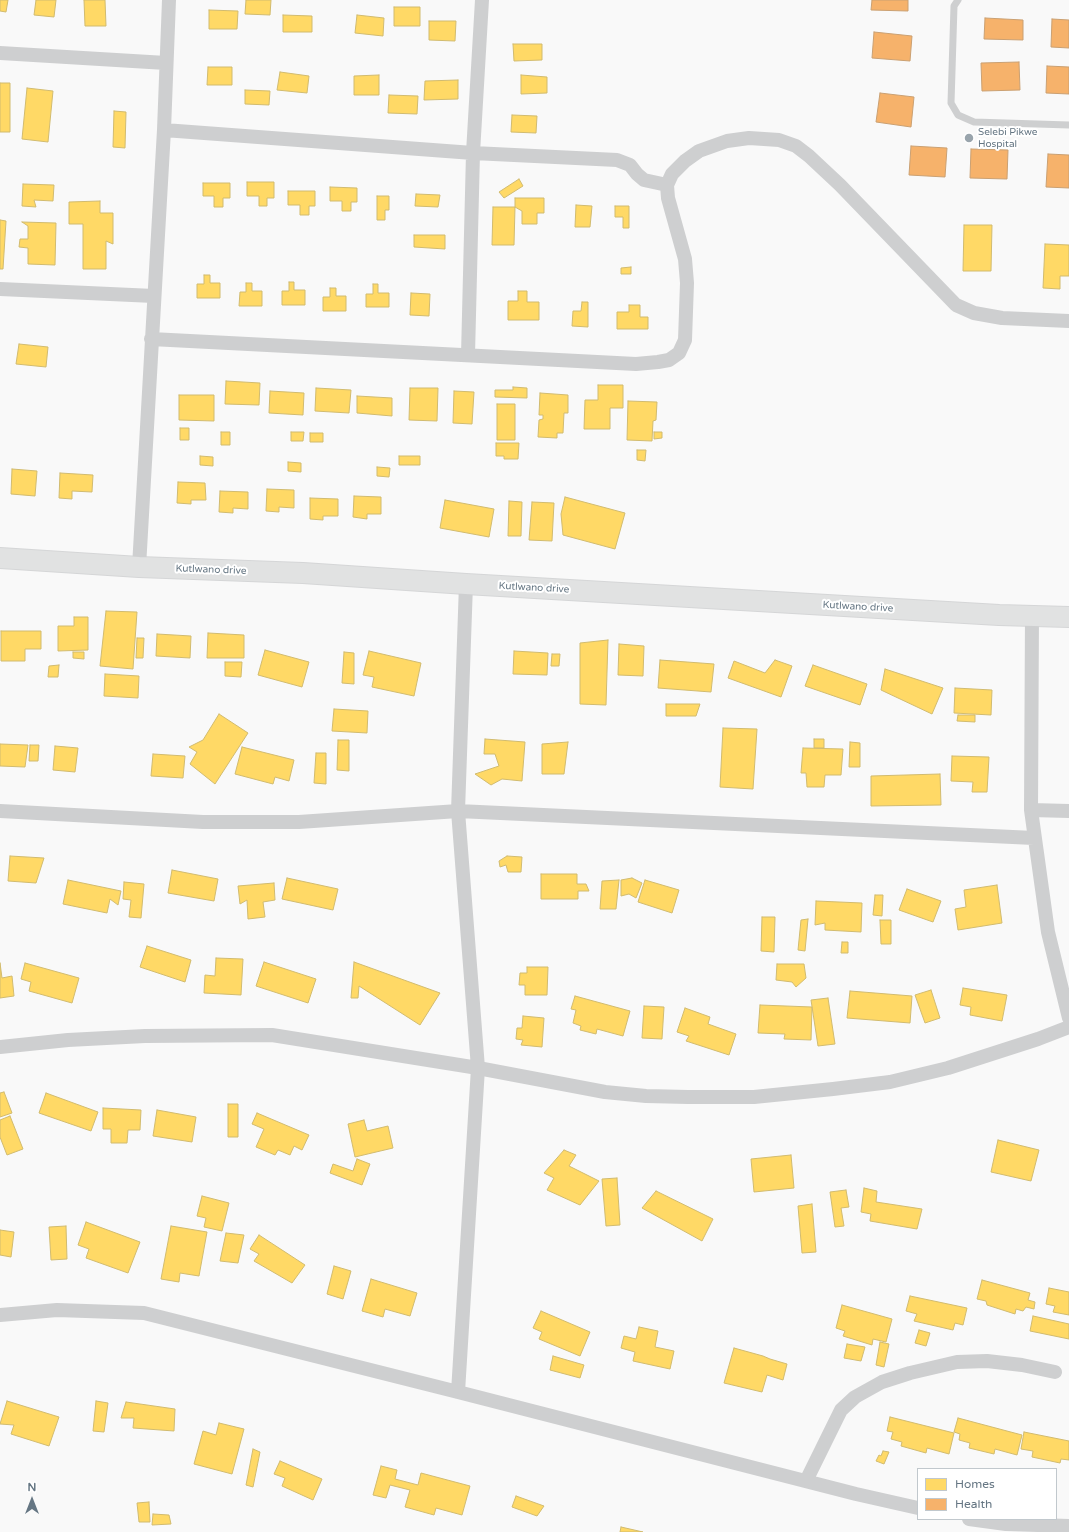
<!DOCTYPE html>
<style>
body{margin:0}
#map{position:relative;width:1069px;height:1532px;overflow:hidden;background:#f9f9f9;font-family:"Varela Round",sans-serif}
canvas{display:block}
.legend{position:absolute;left:917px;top:1468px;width:140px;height:52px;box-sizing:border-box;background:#fff;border:1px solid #c1c8cd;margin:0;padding:5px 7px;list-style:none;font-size:12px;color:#657683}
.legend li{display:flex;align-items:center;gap:8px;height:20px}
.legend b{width:20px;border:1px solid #c1c8cd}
.north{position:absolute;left:12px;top:1480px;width:40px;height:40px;-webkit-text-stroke:3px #fff;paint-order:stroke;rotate:0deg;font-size:11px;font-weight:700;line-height:16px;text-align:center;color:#657683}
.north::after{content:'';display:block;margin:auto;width:14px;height:18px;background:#657683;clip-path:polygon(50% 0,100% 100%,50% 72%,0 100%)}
</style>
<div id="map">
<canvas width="1069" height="1532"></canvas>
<ul class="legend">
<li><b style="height:11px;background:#ffd966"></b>Homes</li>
<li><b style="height:11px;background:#f6b26b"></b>Health</li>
</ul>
<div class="north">N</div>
</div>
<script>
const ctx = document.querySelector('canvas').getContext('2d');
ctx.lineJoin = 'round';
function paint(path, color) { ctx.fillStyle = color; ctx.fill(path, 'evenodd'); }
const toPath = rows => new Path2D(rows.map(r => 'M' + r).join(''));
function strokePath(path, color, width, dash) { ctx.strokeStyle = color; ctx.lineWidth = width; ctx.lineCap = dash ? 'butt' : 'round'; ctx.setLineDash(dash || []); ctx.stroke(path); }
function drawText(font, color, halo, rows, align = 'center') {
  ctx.font = font + ' "Varela Round",sans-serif'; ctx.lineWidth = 4; ctx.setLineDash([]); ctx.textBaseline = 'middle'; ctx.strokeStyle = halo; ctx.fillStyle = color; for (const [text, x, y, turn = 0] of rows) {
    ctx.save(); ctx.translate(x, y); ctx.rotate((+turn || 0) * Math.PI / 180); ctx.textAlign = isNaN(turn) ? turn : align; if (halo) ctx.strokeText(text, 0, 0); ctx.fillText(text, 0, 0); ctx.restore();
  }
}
const homes = toPath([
 [0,0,8,0,6,12,0,11,0,0],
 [36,0,56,0,54,17,34,15,36,0],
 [84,0,105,0,106,26,85,26,84,0],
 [246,0,271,0,270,15,245,14,246,0],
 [394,7,420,7,420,26,394,26,394,7],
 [209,10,238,11,237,29,209,29,209,10],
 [283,15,312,16,312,32,283,32,283,15],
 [357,15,384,18,383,36,355,33,357,15],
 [429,21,456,21,455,41,429,40,429,21],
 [513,44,542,44,542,60,514,61,513,44],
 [208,67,232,67,232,85,207,85,208,67],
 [280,72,309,76,307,93,277,90,280,72],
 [379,75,379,95,354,95,354,76,379,75],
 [521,75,547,77,547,93,521,94,521,75],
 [458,80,458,99,424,100,425,81,458,80],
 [0,83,10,83,10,132,0,132,0,83],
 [27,88,53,91,48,142,22,139,27,88],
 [245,90,270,91,269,105,245,104,245,90],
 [389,95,418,96,417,114,388,113,389,95],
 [114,111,126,112,125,148,113,147,114,111],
 [512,115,537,116,536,133,511,132,512,115],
 [519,179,523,186,504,198,499,192,519,179],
 [247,182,274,182,274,198,267,198,267,206,259,206,259,196,247,196,247,182],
 [203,183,230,183,230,198,223,198,223,207,214,207,214,196,203,196,203,183],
 [23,184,54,185,53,201,34,200,36,207,22,206,23,184],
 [330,187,357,188,357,202,351,202,351,211,342,211,342,201,330,201,330,187],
 [288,191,315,191,315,206,309,206,309,215,300,215,300,205,288,205,288,191],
 [416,194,440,195,438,207,415,206,416,194],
 [377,196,389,196,389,210,385,210,385,220,377,220,377,196],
 [515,198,544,198,544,213,537,213,537,224,522,224,522,211,515,207,515,198],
 [100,201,100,213,113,213,113,244,106,241,106,269,83,269,83,224,69,224,69,202,100,201],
 [576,205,592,206,590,227,575,227,576,205],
 [615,206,629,206,629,228,623,228,623,217,615,217,615,206],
 [493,207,515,207,514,245,492,245,493,207],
 [0,220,6,221,3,269,0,269,0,220],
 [22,222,56,223,55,265,28,264,28,248,19,247,20,239,28,239,28,226,22,222],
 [964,225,992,225,991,271,963,271,964,225],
 [414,235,445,235,445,249,414,247,414,235],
 [1045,244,1069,245,1069,276,1060,276,1060,289,1043,288,1045,244],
 [631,267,631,274,621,274,621,268,631,267],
 [204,275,210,275,210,283,220,283,220,298,197,298,197,284,204,284,204,275],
 [289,282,294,282,294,290,305,290,305,305,282,305,282,291,289,291,289,282],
 [246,283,252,283,252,291,262,291,262,306,239,306,240,292,246,292,246,283],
 [373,284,378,284,378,293,389,293,389,307,366,307,366,294,373,294,373,284],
 [330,288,336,288,336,296,346,296,346,311,323,311,323,297,330,297,330,288],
 [518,291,527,291,527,302,539,302,539,320,508,320,508,301,518,301,518,291],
 [411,293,430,294,429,316,410,315,411,293],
 [582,302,588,302,588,327,572,326,573,311,581,311,582,302],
 [629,305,640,305,640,317,648,317,648,329,617,329,617,312,629,312,629,305],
 [19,344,48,347,46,367,16,364,19,344],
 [226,381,260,383,259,405,225,404,226,381],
 [598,385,623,385,623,408,610,408,610,429,584,429,585,400,598,400,598,385],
 [513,387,527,388,527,398,495,397,495,390,513,390,513,387],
 [316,388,351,390,349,413,315,411,316,388],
 [410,388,438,388,437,421,409,420,410,388],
 [270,391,304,393,303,415,269,413,270,391],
 [454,391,474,392,472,424,453,423,454,391],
 [540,393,568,395,568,413,564,413,563,433,557,433,557,438,538,437,539,420,543,419,543,415,539,415,540,393],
 [179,395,214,395,214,421,179,420,179,395],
 [357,396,392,398,392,416,357,413,357,396],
 [628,401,657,402,656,420,653,421,652,441,627,440,628,401],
 [497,404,515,404,515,440,497,440,497,404],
 [180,428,189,428,189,440,180,440,180,428],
 [221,432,230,432,230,445,221,445,221,432],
 [291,432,304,432,303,441,291,441,291,432],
 [654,432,662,432,662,438,654,439,654,432],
 [310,433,323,433,323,442,310,442,310,433],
 [496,443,519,443,518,459,504,459,504,456,496,456,496,443],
 [637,450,646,450,645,461,637,460,637,450],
 [200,456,213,457,213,466,200,465,200,456],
 [399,456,420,456,420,465,399,465,399,456],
 [288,462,301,463,301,472,288,471,288,462],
 [377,467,390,468,389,477,377,476,377,467],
 [12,469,37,471,35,496,11,494,12,469],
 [60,473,93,475,92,492,72,491,72,499,59,498,60,473],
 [178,482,205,483,206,500,191,500,191,504,177,503,178,482],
 [267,489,294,490,294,508,279,507,279,512,266,511,267,489],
 [220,491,248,492,248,509,233,508,233,513,219,512,220,491],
 [354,496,381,497,381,514,367,514,367,519,353,517,354,496],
 [565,497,625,513,615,549,563,535,561,514,565,497],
 [310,498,338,499,338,516,323,516,323,520,310,519,310,498],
 [445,500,494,509,489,537,440,528,445,500],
 [509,501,522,502,521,536,508,536,509,501],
 [532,502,554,503,552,541,529,540,532,502],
 [106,611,137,612,133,669,100,666,106,611],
 [74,617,88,617,88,650,58,651,58,626,74,626,74,617],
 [1,631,41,631,41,649,25,649,25,661,1,661,1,631],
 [208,633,244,635,244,658,207,658,208,633],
 [157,634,191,636,190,658,156,656,157,634],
 [137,638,144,638,143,658,136,658,137,638],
 [608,640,606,705,580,704,580,643,608,640],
 [619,644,644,646,643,676,618,675,619,644],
 [265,650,309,662,302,687,258,675,265,650],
 [369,651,421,663,414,696,372,687,374,677,363,675,369,651],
 [514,651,548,653,547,675,513,674,514,651],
 [73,652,84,652,84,659,73,658,73,652],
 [344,652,354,653,354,684,342,683,344,652],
 [552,654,560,654,559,666,551,666,552,654],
 [660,660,714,664,711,692,658,688,660,660],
 [775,660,792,666,781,697,728,678,734,661,765,673,775,660],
 [225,662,242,662,241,677,225,676,225,662],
 [59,665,58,677,48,677,49,666,59,665],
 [813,665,867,684,860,705,805,686,813,665],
 [885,669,943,688,932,714,881,690,885,669],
 [105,674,139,676,138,698,104,696,105,674],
 [955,688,992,690,991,715,954,713,955,688],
 [666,704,700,704,696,716,666,716,666,704],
 [334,709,368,711,367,733,332,731,334,709],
 [219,714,248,733,215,784,190,764,197,752,189,747,203,740,219,714],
 [958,715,975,715,975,722,957,721,958,715],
 [723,728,757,729,753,789,720,787,723,728],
 [485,739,525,742,522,781,502,779,491,785,475,774,499,766,495,754,484,754,485,739],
 [814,739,824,739,824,748,814,748,814,739],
 [338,740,349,740,349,771,337,770,338,740],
 [568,742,564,774,542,774,542,744,568,742],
 [850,742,860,743,860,767,849,767,850,742],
 [0,744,28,745,25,767,0,766,0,744],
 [30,745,39,745,38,761,29,761,30,745],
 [55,746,78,748,75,772,53,770,55,746],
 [242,747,294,760,289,781,275,777,273,784,235,774,242,747],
 [803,748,843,749,841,775,825,775,824,787,807,787,806,773,801,773,803,748],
 [316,753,326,753,326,784,314,783,316,753],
 [153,754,185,756,183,778,151,776,153,754],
 [952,756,989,757,987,792,972,792,973,782,951,781,952,756],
 [940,774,941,805,871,806,871,776,940,774],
 [10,856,44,858,36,883,8,881,10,856],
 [507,856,522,857,521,872,508,872,506,865,500,867,499,861,507,856],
 [172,870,218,879,214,901,168,893,172,870],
 [541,874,577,874,577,884,586,884,589,891,578,891,578,899,541,899,541,874],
 [287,878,338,889,333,910,282,899,287,878],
 [632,878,642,883,636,898,629,894,621,896,621,880,632,878],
 [68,880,121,891,118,905,110,899,107,913,63,904,68,880],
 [619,880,616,909,600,909,602,881,619,880],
 [645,880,679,890,672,913,638,902,645,880],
 [124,882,144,884,141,918,129,917,131,900,123,899,124,882],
 [274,883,275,900,263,902,265,917,248,919,247,900,240,904,238,886,274,883],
 [997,885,1002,923,958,930,955,909,966,907,964,890,997,885],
 [907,889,941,901,933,922,899,910,907,889],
 [875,895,883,895,882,916,873,915,875,895],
 [816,901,862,903,861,932,825,930,825,923,815,925,816,901],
 [762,917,775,917,774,952,761,951,762,917],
 [808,919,805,951,798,950,801,920,808,919],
 [880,920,891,920,891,944,881,944,880,920],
 [842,942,848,942,848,953,841,953,842,942],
 [147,946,191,960,185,982,140,967,147,946],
 [216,958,243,959,241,995,204,993,205,975,215,976,216,958],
 [264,962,316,979,308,1003,256,986,264,962],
 [354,962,440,993,420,1025,359,986,358,998,351,998,354,962],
 [0,963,2,978,12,976,14,996,0,998,0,963],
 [25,963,79,978,72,1003,29,991,31,982,21,979,25,963],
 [777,964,804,964,806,978,796,987,792,982,776,980,777,964],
 [527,967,548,967,547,995,525,995,525,985,519,985,520,973,527,973,527,967],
 [963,988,1007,995,1002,1021,970,1015,971,1007,960,1005,963,988],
 [931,990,940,1018,925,1023,915,995,931,990],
 [850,991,912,996,910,1023,847,1018,850,991],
 [575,996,630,1011,623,1036,597,1029,596,1034,580,1030,581,1026,573,1023,576,1010,571,1009,575,996],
 [828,998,835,1044,818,1046,811,1000,828,998],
 [760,1005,812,1007,811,1040,784,1039,785,1034,758,1033,760,1005],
 [644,1006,664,1007,662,1039,642,1038,644,1006],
 [685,1008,710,1017,708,1024,736,1034,729,1055,686,1041,689,1036,677,1032,685,1008],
 [523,1016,544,1018,542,1047,521,1045,523,1040,516,1039,517,1028,522,1028,523,1016],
 [4,1092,12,1113,0,1117,0,1093,4,1092],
 [46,1093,98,1112,91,1131,39,1113,46,1093],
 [228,1104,238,1104,238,1137,228,1137,228,1104],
 [103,1108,141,1110,140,1130,128,1130,127,1143,111,1143,111,1129,103,1129,103,1108],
 [157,1110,196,1117,192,1142,153,1136,157,1110],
 [257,1113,309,1135,302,1150,294,1146,290,1155,278,1150,275,1155,256,1147,264,1129,252,1124,257,1113],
 [10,1116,23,1149,7,1155,0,1137,0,1120,10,1116],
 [364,1120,367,1131,388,1126,393,1148,355,1157,348,1124,364,1120],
 [998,1140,1039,1150,1031,1181,991,1172,998,1140],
 [564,1150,576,1155,569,1166,599,1181,580,1205,547,1190,554,1178,544,1173,564,1150],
 [791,1155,794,1188,754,1192,751,1159,791,1155],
 [357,1159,370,1164,362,1185,330,1173,333,1164,353,1171,357,1159],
 [617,1178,620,1225,606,1226,602,1179,617,1178],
 [864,1188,877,1191,876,1202,922,1209,917,1229,870,1221,871,1214,861,1212,864,1188],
 [846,1190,849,1207,841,1208,844,1226,835,1227,830,1192,846,1190],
 [656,1191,713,1219,702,1241,642,1208,656,1191],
 [202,1196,229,1203,222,1231,204,1227,206,1218,197,1216,202,1196],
 [812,1204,816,1252,802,1253,798,1206,812,1204],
 [86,1222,140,1242,128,1273,86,1258,89,1249,78,1245,86,1222],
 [66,1226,67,1259,51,1260,49,1227,66,1226],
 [171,1226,207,1232,199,1276,180,1273,179,1282,161,1279,171,1226],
 [0,1230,14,1232,11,1257,0,1255,0,1230],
 [226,1233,244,1235,238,1263,220,1261,226,1233],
 [259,1235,305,1265,292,1283,254,1261,259,1254,250,1249,259,1235],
 [334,1266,351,1271,343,1299,327,1294,334,1266],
 [371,1279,417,1293,410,1316,385,1309,383,1317,362,1311,371,1279],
 [982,1280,1030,1293,1028,1300,1035,1302,1034,1309,1026,1307,1023,1311,1016,1309,1015,1314,987,1305,986,1301,977,1299,982,1280],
 [1049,1288,1069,1292,1069,1315,1053,1312,1055,1306,1046,1304,1049,1288],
 [910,1296,967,1308,963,1325,955,1323,953,1330,914,1321,917,1314,906,1311,910,1296],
 [842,1305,892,1319,886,1342,873,1339,872,1345,843,1336,845,1331,836,1328,842,1305],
 [541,1311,590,1332,580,1356,539,1339,542,1332,533,1328,541,1311],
 [1033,1316,1069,1324,1069,1339,1030,1331,1033,1316],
 [639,1327,658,1331,655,1347,674,1351,670,1369,633,1361,635,1352,621,1348,624,1336,636,1339,639,1327],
 [919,1330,930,1333,926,1346,915,1343,919,1330],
 [880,1342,889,1344,884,1367,876,1365,880,1342],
 [847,1344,865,1347,861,1361,844,1358,847,1344],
 [734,1348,763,1356,770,1359,787,1364,783,1380,767,1375,762,1392,724,1383,734,1348],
 [553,1356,584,1365,580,1378,550,1370,553,1356],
 [7,1401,59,1417,49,1446,11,1434,14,1425,0,1424,7,1401],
 [96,1401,108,1403,104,1432,93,1431,96,1401],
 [126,1402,175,1409,174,1431,133,1428,134,1418,121,1418,126,1402],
 [890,1417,954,1433,949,1454,927,1448,926,1453,901,1446,902,1442,891,1439,893,1432,887,1431,890,1417],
 [958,1418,1022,1435,1017,1455,995,1449,994,1454,969,1448,970,1443,959,1440,960,1434,954,1432,958,1418],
 [219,1423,244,1429,232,1474,194,1464,203,1431,216,1435,219,1423],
 [1024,1432,1069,1441,1069,1460,1061,1459,1060,1463,1032,1457,1033,1451,1021,1449,1024,1432],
 [253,1449,260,1452,253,1487,246,1485,253,1449],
 [883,1451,889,1452,884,1464,876,1461,879,1455,881,1456,883,1451],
 [280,1461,322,1479,313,1500,282,1486,285,1478,274,1474,280,1461],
 [381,1466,397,1470,395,1479,418,1485,421,1473,470,1486,462,1515,436,1508,434,1515,405,1507,410,1490,390,1485,386,1498,373,1495,381,1466],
 [516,1496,544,1506,537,1516,512,1507,516,1496],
 [149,1502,150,1522,139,1522,137,1503,149,1502],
 [153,1514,169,1515,171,1524,152,1525,153,1514],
 [621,1527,643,1532,620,1532,621,1527]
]);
paint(homes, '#ffd966');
strokePath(homes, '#d1bb6f', 1);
const health = toPath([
 [872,0,908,0,908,11,871,10,872,0],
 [985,18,1023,20,1023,40,984,39,985,18],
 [1052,19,1069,20,1069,48,1051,47,1052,19],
 [874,32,912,36,910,61,872,58,874,32],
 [1019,62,1020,90,982,91,981,63,1019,62],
 [1047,66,1069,67,1069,94,1046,93,1047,66],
 [880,93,914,97,911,127,876,122,880,93],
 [911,146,947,148,945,177,909,175,911,146],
 [971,149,1008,150,1007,179,970,178,971,149],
 [1048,154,1069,155,1069,188,1046,187,1048,154]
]);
paint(health, '#f6b26b');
strokePath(health, '#caa072', 1);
const secondary = toPath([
 [0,558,139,567,303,573,466,584,999,615,1069,617]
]);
strokePath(secondary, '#d5d6d7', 22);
strokePath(toPath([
 [958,0,954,6,951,103,958,115,974,122,1069,125]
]), '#cecfd0', 7);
strokePath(toPath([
 [0,53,166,63],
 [164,130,473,153,617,160,630,165,637,174,644,180,667,185],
 [0,289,154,296],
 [151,339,636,364,658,362,669,360,679,353,685,340,687,283,685,259,668,198,667,185,672,174,685,161,699,151,727,141,749,138,779,140,796,146,809,156,840,185,956,305,974,313,1002,318,1069,321],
 [468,355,473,153,482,0],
 [139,567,164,130,169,0],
 [1032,615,1031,810,1048,932,1069,1018],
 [1031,810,1069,811],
 [0,811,203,822,299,822,458,811,1034,838],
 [0,1047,68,1040,145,1036,272,1035,478,1068,605,1092,646,1096,688,1097,754,1097,833,1089,890,1082,948,1068,1038,1039,1069,1027],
 [0,1315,57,1310,144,1313,458,1392,856,1494,918,1508],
 [458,1392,478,1068,458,811,466,584],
 [806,1481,841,1410,855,1397,882,1382,910,1373,957,1362,987,1361,1022,1365,1055,1372],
 [969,1519,1006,1524,1069,1526]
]), '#cecfd0', 14);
strokePath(secondary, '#e1e2e2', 20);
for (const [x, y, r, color] of [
 [969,138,5,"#99a4ac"]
]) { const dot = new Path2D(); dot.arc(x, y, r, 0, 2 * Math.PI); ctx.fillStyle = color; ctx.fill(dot); strokePath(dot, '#fff', 1.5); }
drawText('10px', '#657683', '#fff', [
 ["Selebi Pikwe",978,132],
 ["Hospital",978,144]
], 'left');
drawText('10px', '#657683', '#fff', [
 ["Kutlwano drive",211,570,2],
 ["Kutlwano drive",534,588,3],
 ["Kutlwano drive",858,607,3]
]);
</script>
